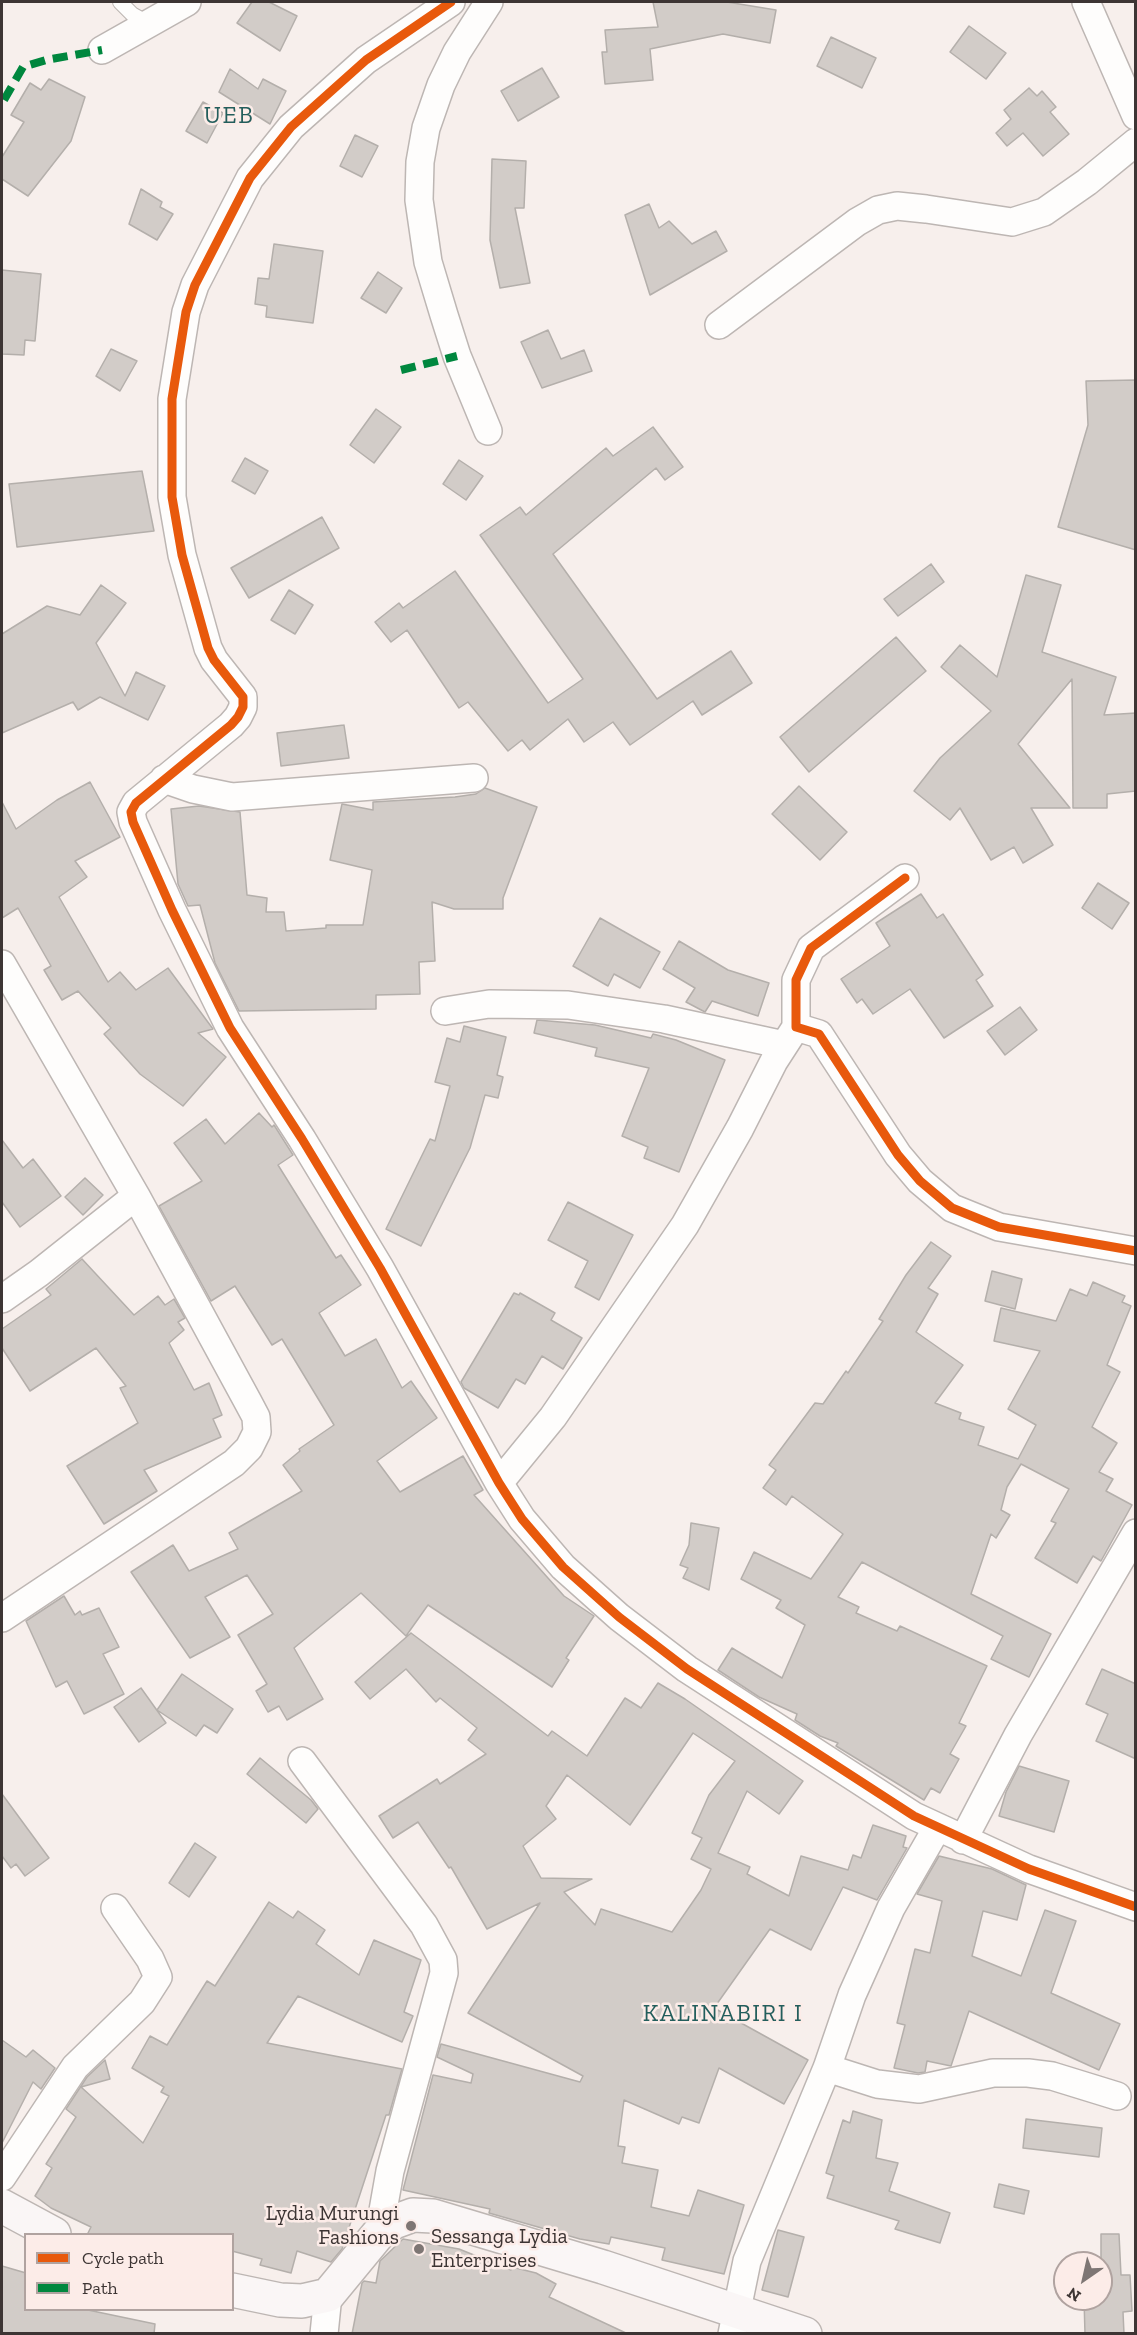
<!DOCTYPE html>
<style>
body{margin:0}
#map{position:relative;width:1137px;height:2335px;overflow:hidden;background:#f7efec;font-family:"Zilla Slab",serif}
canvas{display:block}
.frame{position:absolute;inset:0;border:3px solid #3d3534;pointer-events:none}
.legend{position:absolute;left:24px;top:2233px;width:210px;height:78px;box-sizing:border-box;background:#fcece8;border:2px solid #b0a3a0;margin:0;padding:8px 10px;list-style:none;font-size:18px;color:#3d3534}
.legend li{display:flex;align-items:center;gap:12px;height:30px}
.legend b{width:30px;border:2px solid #b0a3a0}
.north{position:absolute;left:1053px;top:2251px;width:60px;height:60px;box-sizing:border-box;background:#fcece8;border:2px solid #b0a3a0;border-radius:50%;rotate:214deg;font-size:16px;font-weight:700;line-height:24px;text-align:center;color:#3d3534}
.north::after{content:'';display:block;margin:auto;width:21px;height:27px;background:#7e7674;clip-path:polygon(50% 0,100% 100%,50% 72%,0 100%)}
</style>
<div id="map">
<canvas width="1137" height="2335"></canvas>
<div class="frame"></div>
<ul class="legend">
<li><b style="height:8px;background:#e8590c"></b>Cycle path</li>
<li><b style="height:8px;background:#00873e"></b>Path</li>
</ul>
<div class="north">N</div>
</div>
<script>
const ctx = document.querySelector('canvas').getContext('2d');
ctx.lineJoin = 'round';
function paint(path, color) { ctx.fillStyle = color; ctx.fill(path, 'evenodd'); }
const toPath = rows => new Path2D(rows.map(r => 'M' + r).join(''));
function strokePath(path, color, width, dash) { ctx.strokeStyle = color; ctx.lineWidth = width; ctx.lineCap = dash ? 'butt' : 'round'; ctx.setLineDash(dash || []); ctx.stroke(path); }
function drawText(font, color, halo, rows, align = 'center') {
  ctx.font = font + ' "Zilla Slab",serif'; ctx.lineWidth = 5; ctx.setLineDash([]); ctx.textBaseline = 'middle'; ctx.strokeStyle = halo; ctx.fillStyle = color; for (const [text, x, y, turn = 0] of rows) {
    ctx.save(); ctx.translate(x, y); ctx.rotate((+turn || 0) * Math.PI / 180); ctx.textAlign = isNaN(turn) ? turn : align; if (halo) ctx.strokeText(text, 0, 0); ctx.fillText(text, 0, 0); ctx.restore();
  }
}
const building = toPath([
 [252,2,269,2,297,16,280,51,237,23,252,2],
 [653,2,727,2,776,10,770,43,723,34,650,49,653,80,605,84,602,52,607,52,605,30,658,27,653,2],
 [969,26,1006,53,986,79,950,52,969,26],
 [831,37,876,58,862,88,817,66,831,37],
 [542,68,559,97,518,121,501,91,542,68],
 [230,69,258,89,263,79,286,91,270,124,219,92,230,69],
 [49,79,85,97,71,141,28,196,2,179,2,157,24,122,11,115,30,83,41,90,49,79],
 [1029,88,1037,96,1042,91,1056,107,1050,112,1069,134,1043,156,1023,133,1007,146,996,133,1011,119,1004,110,1029,88],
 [203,102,223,113,207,143,186,131,203,102],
 [355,135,378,146,362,177,340,166,355,135],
 [492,159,526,161,524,208,515,208,530,283,500,288,490,240,492,159],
 [141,189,162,202,160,207,173,214,157,240,129,224,141,189],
 [649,204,659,228,669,221,692,244,716,231,727,251,650,295,625,215,649,204],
 [274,244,323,251,313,323,266,317,267,306,255,304,258,278,269,279,274,244],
 [2,270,41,274,35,341,25,340,24,355,2,354,2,270],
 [378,272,402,288,386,313,361,298,378,272],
 [548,330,561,359,584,350,592,371,542,388,521,342,548,330],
 [111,349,137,361,120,391,96,376,111,349],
 [1136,380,1136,550,1058,527,1088,425,1086,381,1136,380],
 [376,409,401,427,374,463,350,445,376,409],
 [653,427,683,467,665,480,656,468,553,554,657,699,731,651,752,683,702,715,693,701,630,745,613,722,584,742,568,719,530,750,522,740,508,751,468,702,459,708,407,630,391,642,375,622,399,603,403,608,455,571,548,703,583,679,480,535,520,507,526,515,606,448,613,456,653,427],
 [245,458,268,471,255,494,232,481,245,458],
 [459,460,483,476,466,500,443,484,459,460],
 [142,471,154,531,17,547,9,484,142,471],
 [322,517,339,548,249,598,231,568,322,517],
 [931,564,944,582,898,616,884,599,931,564],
 [1026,575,1061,585,1042,652,1116,677,1104,715,1136,713,1136,791,1107,794,1107,808,1073,808,1072,679,1018,744,1070,808,1031,808,1053,845,1023,863,1014,847,991,860,960,808,950,820,914,791,940,758,991,711,941,667,960,645,997,677,1026,575],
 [101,585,126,603,96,643,125,696,136,672,165,686,148,720,100,697,78,710,73,702,2,733,2,634,47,606,80,615,101,585],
 [289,590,313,605,295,634,271,620,289,590],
 [896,637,926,671,809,772,780,737,896,637],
 [344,725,349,758,281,766,277,733,344,725],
 [90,782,120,837,75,861,87,877,59,897,108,982,120,972,136,990,168,968,213,1029,198,1033,226,1057,183,1106,140,1074,104,1034,111,1028,78,991,62,1000,44,970,51,966,18,908,2,918,2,802,16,829,57,800,90,782],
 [799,786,847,832,820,860,772,814,799,786],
 [485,788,537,807,503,898,503,909,454,909,432,902,435,961,419,962,420,994,376,995,376,1009,239,1011,215,963,200,905,188,906,178,884,171,809,199,806,240,812,247,895,267,898,266,912,284,912,286,931,326,928,326,925,363,925,372,870,330,860,342,804,373,810,373,802,455,797,476,794,485,788],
 [1098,883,1129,903,1112,929,1082,908,1098,883],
 [921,894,937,918,943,914,983,975,976,980,993,1006,944,1038,910,989,873,1014,862,999,857,1003,841,979,890,946,876,923,921,894],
 [600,918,660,952,640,988,614,974,608,986,573,966,600,918],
 [679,941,728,970,769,983,758,1016,712,1001,705,1012,686,1002,695,988,663,969,679,941],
 [1020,1007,1037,1030,1005,1055,987,1031,1020,1007],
 [537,1020,595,1025,651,1038,653,1034,676,1040,725,1060,679,1172,644,1158,648,1147,622,1136,649,1068,595,1056,597,1048,534,1033,537,1020],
 [464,1026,506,1037,497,1075,503,1077,498,1098,485,1095,470,1148,421,1246,386,1229,430,1139,435,1141,450,1086,435,1082,447,1038,460,1042,464,1026],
 [259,1113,272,1127,274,1125,293,1155,278,1165,336,1258,341,1255,361,1285,319,1313,345,1356,376,1339,402,1388,411,1381,437,1418,377,1461,400,1492,463,1456,483,1490,474,1495,564,1596,594,1616,566,1658,569,1660,552,1687,428,1605,406,1636,361,1593,294,1648,323,1699,287,1720,279,1706,268,1712,256,1691,267,1684,238,1635,273,1614,247,1575,205,1597,230,1637,190,1658,131,1572,173,1545,189,1571,238,1549,229,1533,302,1491,283,1465,300,1451,299,1449,334,1425,282,1339,272,1345,235,1286,211,1301,159,1206,202,1181,174,1143,206,1119,225,1144,259,1113],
 [2,1140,23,1168,33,1159,61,1196,20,1227,2,1202,2,1140],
 [85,1178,103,1195,83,1215,65,1197,85,1178],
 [568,1202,633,1235,599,1300,575,1287,588,1261,548,1240,568,1202],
 [931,1242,951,1256,928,1288,938,1294,916,1332,963,1365,935,1403,961,1413,959,1419,984,1427,978,1445,1018,1459,1036,1425,1008,1409,1040,1351,994,1341,1001,1308,1056,1321,1070,1289,1087,1296,1093,1282,1125,1296,1122,1302,1131,1306,1107,1365,1120,1372,1092,1427,1117,1443,1099,1472,1113,1479,1106,1491,1132,1505,1101,1561,1093,1556,1077,1583,1035,1558,1056,1523,1051,1521,1069,1489,1021,1464,1007,1487,1001,1510,1010,1515,996,1538,991,1534,971,1594,1051,1634,1029,1677,991,1659,1003,1636,862,1562,838,1597,859,1607,856,1613,897,1631,900,1626,987,1666,959,1723,966,1726,950,1754,959,1759,940,1793,931,1788,924,1800,836,1746,838,1743,820,1736,795,1720,797,1714,759,1697,718,1670,732,1648,782,1678,805,1625,776,1608,781,1600,741,1579,754,1552,811,1579,843,1534,792,1496,786,1505,763,1488,776,1470,769,1465,815,1403,823,1404,846,1371,848,1373,883,1321,879,1319,906,1275,931,1242],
 [82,1259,134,1315,158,1296,165,1305,174,1299,185,1318,178,1322,184,1330,169,1343,194,1390,209,1383,222,1415,213,1419,221,1437,144,1470,157,1491,104,1524,67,1466,138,1423,120,1388,126,1386,96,1348,30,1391,2,1348,2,1329,51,1295,46,1289,82,1259],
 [992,1271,1022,1279,1015,1309,985,1301,992,1271],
 [514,1293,519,1295,520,1293,555,1313,551,1320,582,1338,563,1369,542,1356,525,1384,516,1379,498,1408,464,1388,461,1382,514,1293],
 [691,1523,719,1528,709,1590,683,1578,688,1568,680,1565,689,1545,691,1523],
 [64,1596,75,1615,80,1611,82,1615,99,1608,119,1647,103,1654,124,1694,84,1714,67,1681,56,1687,26,1621,64,1596],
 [411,1633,548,1736,552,1731,587,1756,625,1698,641,1708,658,1683,685,1699,803,1781,779,1814,747,1791,718,1853,750,1867,747,1874,789,1896,801,1856,848,1870,853,1855,861,1858,873,1825,906,1836,903,1847,907,1848,877,1900,843,1887,811,1950,770,1929,714,2008,808,2060,784,2104,719,2068,699,2123,682,2117,679,2124,624,2100,618,2146,625,2147,622,2163,658,2170,651,2207,689,2216,698,2190,744,2205,724,2274,662,2260,665,2248,611,2237,609,2244,580,2239,489,2213,490,2209,403,2190,433,2075,471,2083,473,2074,437,2057,441,2044,580,2082,583,2076,468,2013,540,1903,487,1929,451,1867,449,1868,418,1822,393,1838,379,1816,437,1779,440,1784,486,1754,468,1740,477,1728,440,1698,436,1702,406,1669,370,1699,355,1682,411,1633],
 [693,1733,735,1761,709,1795,692,1833,702,1838,691,1859,711,1869,701,1890,672,1932,601,1909,595,1925,564,1892,592,1879,541,1878,523,1846,556,1819,546,1806,567,1775,630,1825,693,1733],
 [1102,1669,1136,1684,1136,1759,1096,1741,1108,1714,1086,1704,1102,1669],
 [182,1674,233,1709,217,1733,204,1725,196,1736,157,1710,182,1674],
 [141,1688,166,1723,139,1742,114,1707,141,1688],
 [260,1758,311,1800,318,1809,306,1823,247,1774,260,1758],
 [1019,1766,1069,1781,1054,1832,999,1816,1006,1792,1019,1766],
 [2,1794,49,1858,25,1876,16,1864,11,1868,2,1856,2,1794],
 [195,1843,216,1857,189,1897,169,1883,195,1843],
 [939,1856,992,1869,1026,1885,1017,1920,983,1911,972,1956,1021,1976,1045,1910,1076,1921,1051,1993,1120,2024,1099,2070,969,2011,951,2066,927,2061,925,2072,918,2073,894,2068,905,2025,897,2023,915,1949,930,1953,942,1901,917,1894,939,1856],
 [269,1902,293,1918,298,1911,325,1930,316,1944,359,1975,374,1940,421,1960,404,2012,413,2016,402,2042,298,1996,267,2043,402,2069,389,2115,386,2115,342,2249,331,2262,297,2251,291,2273,260,2265,262,2259,232,2251,232,2235,87,2235,91,2227,51,2208,35,2196,52,2168,46,2164,76,2117,66,2109,87,2077,105,2060,110,2079,81,2087,143,2143,169,2096,161,2092,164,2087,132,2068,150,2036,167,2045,207,1981,215,1986,269,1902],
 [2,2040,26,2057,33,2050,55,2068,41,2089,33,2082,2,2143,2,2040],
 [853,2111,882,2120,876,2158,898,2163,889,2191,950,2213,940,2243,895,2229,899,2221,827,2198,834,2176,826,2173,843,2120,850,2123,853,2111],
 [1026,2119,1102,2128,1099,2157,1023,2148,1026,2119],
 [999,2184,1029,2191,1024,2214,994,2207,999,2184],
 [778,2230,804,2237,788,2297,762,2290,778,2230],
 [1101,2234,1119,2234,1121,2275,1130,2275,1132,2311,1123,2312,1124,2334,1085,2334,1084,2299,1101,2299,1101,2234],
 [403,2239,459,2249,511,2270,512,2267,536,2273,556,2284,549,2297,628,2334,352,2334,362,2283,364,2281,376,2283,380,2261,403,2239],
 [2,2266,26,2273,26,2310,88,2310,155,2324,154,2334,2,2334,2,2266]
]);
paint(building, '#d2ccc8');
strokePath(building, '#b4afab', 1.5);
const lane = toPath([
 [120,2,132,14,150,24]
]);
const street = toPath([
 [451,2,366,60,291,127,250,178,195,285,186,312,172,399,172,497,182,555,208,648,214,660,243,697,243,707,238,717,231,725,136,803,131,812,133,822,172,910,230,1028,302,1139,380,1268,499,1483,522,1519,563,1567,619,1617,687,1669,914,1816,1029,1869,1136,1907],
 [1086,2,1136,116],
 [102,50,187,2],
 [719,325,857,222,878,210,897,206,926,209,1012,222,1044,212,1087,182,1136,142],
 [488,431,457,356,444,315,428,262,419,200,420,162,426,128,441,85,457,52,489,2],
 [164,779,193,789,232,797,474,778],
 [905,878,811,948,796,980,796,1027,819,1034,898,1155,920,1181,952,1208,999,1227,1136,1251],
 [2,964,136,1196,248,1402,256,1417,257,1432,249,1448,234,1463,2,1618],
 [445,1011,489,1004,568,1005,664,1019,784,1045],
 [2,1299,39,1273,136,1196],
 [499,1483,553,1417,685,1225,740,1128,774,1061,796,1027],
 [302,1761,424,1925,443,1960,444,1973,390,2171,379,2233],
 [963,1840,1018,1735,1136,1533],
 [827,2068,877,2084,919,2089,993,2073,1028,2073,1052,2076,1117,2096],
 [2,2177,75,2067,142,2002,158,1977,150,1959,115,1908],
 [324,2334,328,2295],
 [732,2334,747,2261,827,2068,852,1995,891,1908,937,1828]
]);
const secondary = toPath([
 [2,2206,54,2234],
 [232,2290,280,2300,302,2301,328,2295,379,2233,394,2222,413,2215,433,2216,603,2267,805,2334]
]);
strokePath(lane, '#bdb6b3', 16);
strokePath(street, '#bdb6b3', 30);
strokePath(secondary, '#bdb6b3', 36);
strokePath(lane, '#fefdfc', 14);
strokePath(street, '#fefdfc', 27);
strokePath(secondary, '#faf6f6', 33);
strokePath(toPath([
 [4,100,23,67,46,60,102,50],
 [401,370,457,356]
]), '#00873e', 8, [15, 8]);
strokePath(toPath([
 [451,2,366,60,291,127,250,178,195,285,186,312,172,399,172,497,182,555,208,648,214,660,243,697,243,707,238,717,231,725,136,803,131,812,133,822,172,910,230,1028,302,1139,380,1268,499,1483,522,1519,563,1567,619,1617,687,1669,914,1816,1029,1869,1136,1907],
 [905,878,811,948,796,980,796,1027,819,1034,898,1155,920,1181,952,1208,999,1227,1136,1251]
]), '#e8590c', 9);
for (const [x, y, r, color] of [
 [411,2226,6,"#7e7674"],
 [419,2249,6,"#7e7674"]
]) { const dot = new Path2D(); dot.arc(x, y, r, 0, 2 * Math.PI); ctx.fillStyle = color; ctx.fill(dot); strokePath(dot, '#fcece8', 2); }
drawText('21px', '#3d3534', '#fcece8', [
 ["Lydia Murungi",399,2214],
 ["Fashions",399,2238],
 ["Sessanga Lydia",431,2237,"left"],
 ["Enterprises",431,2261,"left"]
], 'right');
ctx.letterSpacing = '1.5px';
drawText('24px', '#235e5c', '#fcece8', [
 ["UEB",229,116],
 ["KALINABIRI I",723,2014]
]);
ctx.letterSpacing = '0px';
</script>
